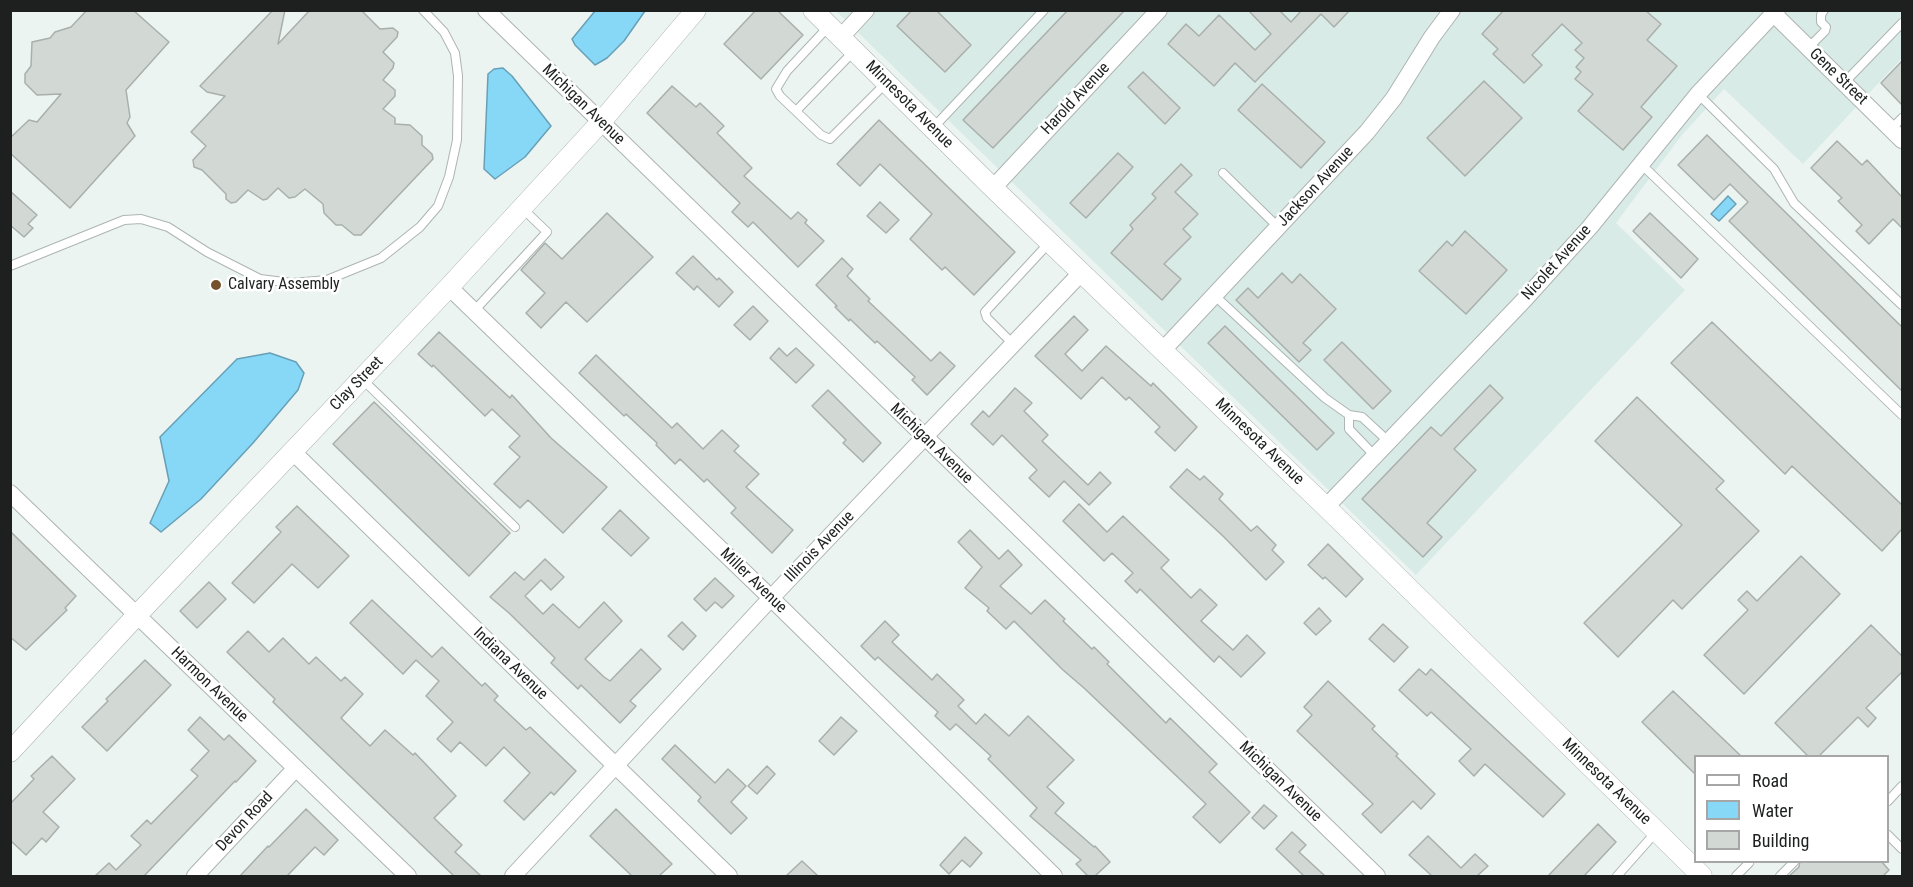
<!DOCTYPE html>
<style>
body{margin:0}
#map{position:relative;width:1913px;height:887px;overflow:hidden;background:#ecf4f2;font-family:"Roboto Condensed",sans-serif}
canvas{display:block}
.frame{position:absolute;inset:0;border:12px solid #1d201f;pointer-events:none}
.legend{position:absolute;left:1694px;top:755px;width:195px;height:108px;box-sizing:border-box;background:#fff;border:2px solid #a5a6a5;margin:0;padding:8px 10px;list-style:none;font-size:18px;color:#1d201f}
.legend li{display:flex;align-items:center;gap:12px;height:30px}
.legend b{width:30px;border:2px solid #a5a6a5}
</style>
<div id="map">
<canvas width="1913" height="887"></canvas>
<div class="frame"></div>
<ul class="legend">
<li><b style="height:8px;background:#fff"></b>Road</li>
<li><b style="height:16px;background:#87d7f6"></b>Water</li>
<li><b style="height:16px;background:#d2d9d4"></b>Building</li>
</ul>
</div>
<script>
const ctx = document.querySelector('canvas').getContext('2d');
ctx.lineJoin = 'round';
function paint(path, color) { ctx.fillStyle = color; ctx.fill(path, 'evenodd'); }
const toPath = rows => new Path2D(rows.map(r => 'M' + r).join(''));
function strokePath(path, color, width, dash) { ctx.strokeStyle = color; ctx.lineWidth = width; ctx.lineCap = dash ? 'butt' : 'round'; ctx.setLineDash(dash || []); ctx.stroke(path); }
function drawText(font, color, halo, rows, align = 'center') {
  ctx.font = font + ' "Roboto Condensed",sans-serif'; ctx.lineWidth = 5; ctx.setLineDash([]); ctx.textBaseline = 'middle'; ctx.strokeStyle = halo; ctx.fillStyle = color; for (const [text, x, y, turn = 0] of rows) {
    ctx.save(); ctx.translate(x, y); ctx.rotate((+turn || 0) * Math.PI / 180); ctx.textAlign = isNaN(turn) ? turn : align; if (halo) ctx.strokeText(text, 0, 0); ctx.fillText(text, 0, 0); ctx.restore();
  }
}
paint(toPath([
 [1902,10,1902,58,1803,164,1724,89,1682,135,1616,223,1685,290,1416,575,836,11]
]), '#d9ebe7');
const water = toPath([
 [595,11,645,11,624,41,607,58,595,65,575,45,572,39,595,11],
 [503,68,512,76,551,126,525,157,495,179,484,169,488,74,494,69,503,68],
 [1728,196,1736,204,1719,221,1711,214,1728,196],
 [270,353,296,362,304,373,298,390,253,443,201,499,161,532,150,523,169,481,160,437,237,359,270,353]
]);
paint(water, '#87d7f6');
strokePath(water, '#67a0b6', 1.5);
const building = toPath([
 [87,10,133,10,169,42,126,90,130,117,127,123,135,136,70,208,10,153,10,138,29,120,37,122,61,94,37,95,25,83,25,74,31,66,32,42,50,38,55,32,71,27,87,10],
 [273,10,285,10,278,44,310,10,361,10,380,29,393,28,398,32,397,37,383,52,394,63,393,68,383,80,395,90,395,96,383,109,395,118,395,124,410,125,422,136,422,145,432,154,433,159,361,235,354,235,342,225,336,225,324,213,323,204,305,189,295,197,289,198,278,188,267,199,263,200,248,190,236,202,231,203,226,199,226,194,202,170,194,167,193,160,206,146,191,132,225,96,207,92,200,86,273,10],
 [756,10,777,10,803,35,761,79,724,44,756,10],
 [912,10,936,10,971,45,945,72,897,26,912,10],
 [1068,10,1125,10,993,148,963,120,1068,10],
 [1248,10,1279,10,1291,22,1302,10,1350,10,1334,27,1321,14,1255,82,1235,63,1214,86,1168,44,1186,24,1199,36,1219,15,1255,50,1271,34,1248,10],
 [1504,10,1645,10,1661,24,1647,40,1677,66,1641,107,1652,117,1623,150,1578,111,1593,94,1575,79,1581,72,1576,67,1584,58,1575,50,1582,43,1562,24,1532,55,1542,65,1524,83,1493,54,1498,49,1482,34,1504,10],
 [1902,61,1902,105,1881,83,1902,61],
 [1143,72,1180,108,1165,124,1128,87,1143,72],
 [1484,81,1522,118,1465,176,1427,138,1484,81],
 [1262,84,1325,142,1301,168,1238,110,1262,84],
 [672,86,696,107,700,103,724,126,717,133,752,168,744,176,791,219,798,212,807,220,805,223,824,241,798,267,753,222,748,227,732,212,740,203,647,113,672,86],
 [879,120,1015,252,974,295,945,267,942,270,910,239,932,214,880,164,860,186,837,164,879,120],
 [1707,135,1902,327,1902,391,1729,221,1748,202,1730,184,1714,200,1678,165,1707,135],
 [1837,141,1862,165,1867,160,1902,197,1902,228,1893,219,1869,244,1856,231,1862,225,1838,201,1842,198,1811,168,1837,141],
 [1118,153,1133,167,1086,218,1070,203,1118,153],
 [1181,164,1192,175,1175,192,1198,214,1183,229,1191,237,1164,264,1181,279,1162,300,1111,253,1133,229,1130,225,1156,198,1152,194,1181,164],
 [10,191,37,215,28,224,33,228,24,237,10,225,10,191],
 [880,202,899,220,886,233,867,216,880,202],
 [607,213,653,257,587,322,566,302,541,328,526,313,545,293,521,270,545,243,562,259,607,213],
 [1650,213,1698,259,1681,278,1633,231,1650,213],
 [1465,231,1507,270,1466,314,1419,271,1447,241,1452,246,1465,231],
 [693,256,717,280,719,278,733,292,719,307,697,286,694,290,676,273,693,256],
 [842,258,853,269,847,276,870,299,868,301,904,335,931,361,940,352,955,366,927,395,912,380,915,377,877,341,875,343,850,319,849,321,835,307,837,306,816,285,842,258],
 [1282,273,1292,283,1300,274,1336,309,1303,343,1311,350,1299,362,1236,300,1248,288,1258,298,1282,273],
 [753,306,768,321,750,340,734,325,753,306],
 [1074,316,1088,330,1065,354,1082,371,1106,346,1151,386,1153,383,1197,427,1175,451,1155,432,1160,427,1129,397,1126,400,1102,377,1081,399,1035,356,1074,316],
 [1712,322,1902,505,1902,529,1882,551,1792,466,1785,474,1671,363,1712,322],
 [1225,326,1334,433,1317,450,1208,343,1225,326],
 [439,332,510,398,512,395,551,438,607,487,563,533,528,500,520,508,494,484,520,457,509,447,520,436,492,409,485,416,433,365,432,367,418,354,439,332],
 [1342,342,1391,391,1373,409,1324,360,1342,342],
 [779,348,787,356,796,348,814,365,796,383,770,358,779,348],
 [596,355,672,428,677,423,703,449,722,430,739,446,734,451,759,474,746,487,793,530,772,553,731,513,736,508,707,479,704,482,680,459,675,464,656,445,657,443,626,414,624,416,579,373,596,355],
 [1490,385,1503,398,1454,449,1476,470,1427,523,1442,537,1423,557,1362,499,1431,427,1441,436,1490,385],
 [1015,388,1032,403,1024,411,1048,435,1042,441,1088,485,1100,472,1111,483,1089,505,1064,481,1049,497,1029,478,1037,470,1002,435,993,445,971,424,983,411,989,417,1015,388],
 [828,390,881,443,863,462,843,443,846,440,812,406,828,390],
 [1637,397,1724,481,1716,489,1759,531,1682,609,1673,600,1618,657,1584,623,1682,525,1595,441,1637,397],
 [374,402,510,533,469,576,333,444,374,402],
 [1187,469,1200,480,1204,476,1223,494,1219,499,1251,531,1257,526,1276,545,1272,550,1284,562,1266,580,1224,537,1170,487,1187,469],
 [1079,504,1107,532,1123,516,1169,560,1161,568,1191,598,1200,589,1217,605,1201,621,1233,650,1247,635,1265,653,1241,677,1219,656,1214,662,1140,589,1137,593,1125,581,1133,573,1112,553,1104,561,1063,521,1079,504],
 [297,506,349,556,318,588,292,564,254,603,232,583,281,532,276,527,297,506],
 [620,510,649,538,631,556,602,529,620,510],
 [970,530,999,559,1008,550,1022,565,1000,586,1031,614,1045,600,1065,619,1063,621,1092,649,1094,647,1109,662,1107,664,1166,723,1170,718,1217,764,1209,772,1250,812,1220,843,1193,817,1206,804,1084,688,1063,670,1014,621,1006,629,987,611,989,608,965,588,982,567,958,542,970,530],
 [10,531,76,596,65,608,67,610,26,650,10,637,10,531],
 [1328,544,1363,579,1346,597,1325,577,1323,579,1308,565,1328,544],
 [1801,556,1840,594,1744,694,1704,655,1748,610,1738,600,1747,591,1757,601,1801,556],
 [545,559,564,577,551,590,541,580,525,596,543,614,553,604,579,628,604,602,622,621,585,659,604,677,610,681,641,649,661,669,630,701,636,706,620,723,581,685,578,689,551,663,555,658,509,613,490,597,515,572,524,580,545,559],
 [715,578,734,596,722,608,715,602,706,611,694,599,715,578],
 [209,582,226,599,197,628,180,611,209,582],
 [372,600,432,657,442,647,482,686,485,683,498,696,494,700,526,730,530,727,576,771,554,795,551,792,524,820,504,801,530,773,504,747,486,766,460,742,451,752,437,739,453,722,426,696,439,681,416,660,403,674,350,623,372,600],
 [1319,608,1331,621,1316,635,1304,623,1319,608],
 [885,621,899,635,892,642,932,680,937,674,964,700,958,706,976,724,985,714,1009,736,1028,716,1074,760,1047,787,1064,803,1055,813,1094,847,1095,846,1110,862,1095,876,1088,876,1076,864,1081,860,1030,816,1037,808,988,759,991,756,956,724,950,730,935,716,938,712,878,657,875,660,861,646,885,621],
 [682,622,696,636,683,650,668,636,682,622],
 [1383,624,1408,647,1394,662,1369,639,1383,624],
 [1871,625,1902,656,1902,672,1866,708,1876,718,1868,727,1858,717,1819,756,1808,756,1775,723,1871,625],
 [248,631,269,652,283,638,309,664,316,657,341,681,345,677,363,694,341,718,370,746,385,730,413,755,415,753,456,796,434,818,462,845,455,852,481,876,454,876,273,702,275,699,227,652,248,631],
 [145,660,171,685,107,751,82,727,108,701,106,699,145,660],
 [1419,669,1426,675,1431,669,1565,794,1543,817,1485,764,1474,776,1459,761,1471,749,1431,712,1427,716,1399,690,1419,669],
 [1328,681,1375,726,1372,729,1398,754,1396,756,1435,794,1421,809,1413,801,1381,833,1362,814,1373,804,1297,731,1312,715,1304,707,1328,681],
 [1673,691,1741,756,1695,756,1695,774,1642,722,1673,691],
 [200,717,224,740,229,735,256,761,236,782,235,781,144,876,95,876,109,863,116,870,141,845,131,836,147,820,151,824,198,776,191,770,209,751,188,730,200,717],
 [841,717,857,731,834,755,819,741,841,717],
 [675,745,715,783,728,769,746,786,731,802,747,818,731,834,698,801,701,797,662,759,675,745],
 [52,756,75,779,43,812,59,827,46,842,42,838,26,855,10,840,10,804,34,779,31,776,52,756],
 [767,766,775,774,757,794,748,786,767,766],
 [1264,805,1277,816,1264,829,1252,818,1264,805],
 [306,809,338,840,324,855,315,847,287,876,240,876,268,846,269,847,306,809],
 [616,809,672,864,659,876,632,876,590,836,616,809],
 [1598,824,1616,842,1584,876,1548,876,1598,824],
 [1292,832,1306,845,1299,852,1325,876,1304,876,1276,849,1292,832],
 [1428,836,1461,868,1475,854,1488,866,1477,876,1432,876,1409,855,1428,836],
 [965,837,982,853,970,867,962,860,949,874,940,865,965,837],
 [802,861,818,876,786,876,802,861],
 [1800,861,1881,861,1889,870,1883,876,1789,876,1799,867,1800,861]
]);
paint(building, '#d2d9d4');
strokePath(building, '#a9afab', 1.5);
const service = toPath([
 [829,26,787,71,776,89,780,96,821,135,830,139,886,83],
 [1808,48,1825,31,1826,27,1821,22,1821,15,1824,10],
 [1844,83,1902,23],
 [1698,94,1774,169,1794,203,1902,305],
 [796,111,854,51],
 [933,128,1044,10],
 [1891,129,1902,118],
 [1641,164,1902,415],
 [1223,173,1278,227],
 [10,266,124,220,141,219,168,227,207,252,260,279,292,283,327,280,381,258,420,227,438,206,449,177,457,140,458,76,455,53,444,32,423,10],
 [1215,296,1325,398,1349,415,1362,417,1388,441],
 [474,311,547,232,522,208],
 [1013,344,987,318,985,312,1049,243],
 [362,379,515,527],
 [1349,415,1349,429,1374,455],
 [1888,801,1902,786],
 [1888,835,1902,849],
 [1617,876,1656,832],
 [1736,876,1749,863],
 [1780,876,1794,862]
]);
const minor = toPath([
 [486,10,1377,876],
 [1774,14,1902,140],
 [841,37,866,10],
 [993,188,1159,10],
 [449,287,771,598,1054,876],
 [1163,350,1367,132,1394,98,1432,37,1452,10],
 [293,452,729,876],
 [10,493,408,876],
 [1326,507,1525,299,1590,227,1698,94,1777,10],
 [195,876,296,768],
 [513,876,771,598,1081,273]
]);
const tertiary = toPath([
 [813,10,993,188,1326,507,1702,876],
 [10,752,137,615,449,287,601,122,696,10]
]);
strokePath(service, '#adb5b3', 10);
strokePath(minor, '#adb5b3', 18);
strokePath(tertiary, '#adb5b3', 21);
strokePath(service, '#fff', 8);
strokePath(minor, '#fff', 16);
strokePath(tertiary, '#fff', 20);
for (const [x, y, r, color] of [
 [216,285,6,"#75522b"]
]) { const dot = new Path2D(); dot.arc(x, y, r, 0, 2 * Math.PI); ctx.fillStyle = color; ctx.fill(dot); strokePath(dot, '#fff', 2); }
drawText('16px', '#1d201f', '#fff', [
 ["Gene Street",1838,77,44],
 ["Harold Avenue",1076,99,-47],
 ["Michigan Avenue",583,105,44],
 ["Minnesota Avenue",909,105,45],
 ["Jackson Avenue",1316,187,-47],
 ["Nicolet Avenue",1557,263,-48],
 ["Clay Street",357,384,-46],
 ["Minnesota Avenue",1259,442,44],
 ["Michigan Avenue",931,444,44],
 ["Illinois Avenue",820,547,-46],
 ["Miller Avenue",753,581,44],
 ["Indiana Avenue",510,664,44],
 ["Harmon Avenue",209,685,44],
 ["Michigan Avenue",1280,782,44],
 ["Minnesota Avenue",1606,782,44],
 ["Devon Road",245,822,-47]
]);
drawText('16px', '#1d201f', '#fff', [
 ["Calvary Assembly",228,285]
], 'left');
</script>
